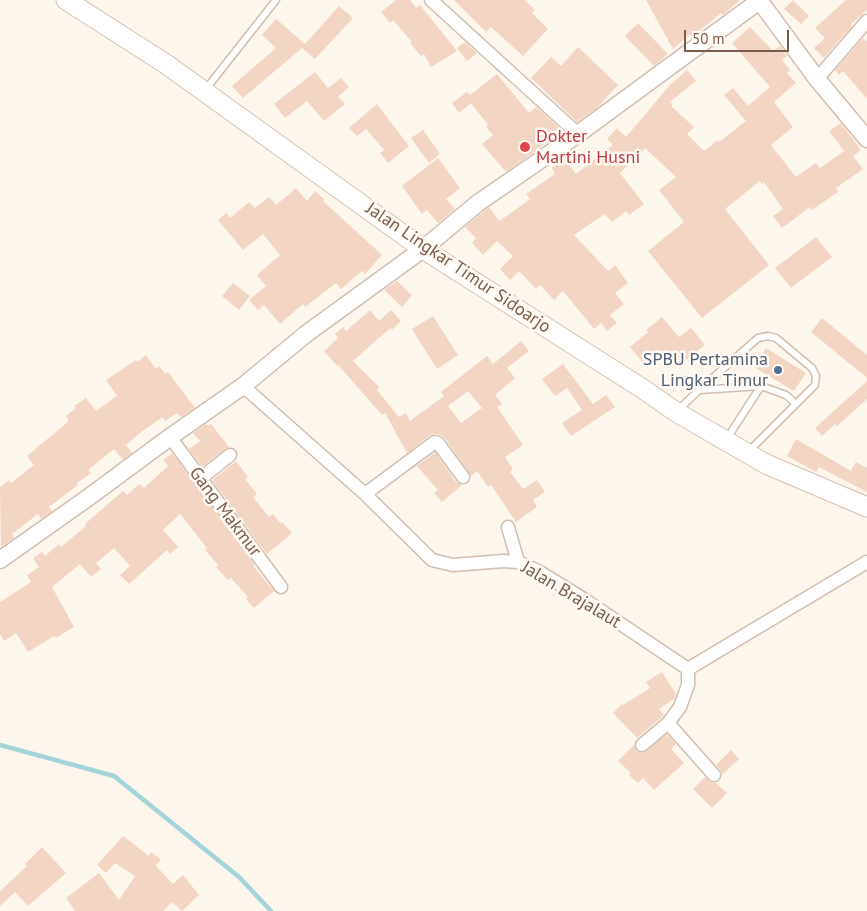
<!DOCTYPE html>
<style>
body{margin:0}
#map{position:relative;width:867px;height:911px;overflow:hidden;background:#fdf6ec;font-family:"PT Sans",sans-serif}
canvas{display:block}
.scale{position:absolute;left:684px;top:30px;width:105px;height:22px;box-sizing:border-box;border:2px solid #7a5c4d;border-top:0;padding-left:6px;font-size:15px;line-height:18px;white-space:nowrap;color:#7a5c4d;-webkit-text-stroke:4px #fffaf3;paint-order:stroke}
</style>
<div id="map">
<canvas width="867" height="911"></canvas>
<div class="scale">50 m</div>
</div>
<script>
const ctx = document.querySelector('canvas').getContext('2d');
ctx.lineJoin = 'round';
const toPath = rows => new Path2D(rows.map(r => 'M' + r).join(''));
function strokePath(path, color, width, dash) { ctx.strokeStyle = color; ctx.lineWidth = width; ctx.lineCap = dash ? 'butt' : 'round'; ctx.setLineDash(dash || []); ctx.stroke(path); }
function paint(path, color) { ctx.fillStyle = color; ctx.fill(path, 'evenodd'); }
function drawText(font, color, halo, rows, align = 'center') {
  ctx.font = font + ' "PT Sans",sans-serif'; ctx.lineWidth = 5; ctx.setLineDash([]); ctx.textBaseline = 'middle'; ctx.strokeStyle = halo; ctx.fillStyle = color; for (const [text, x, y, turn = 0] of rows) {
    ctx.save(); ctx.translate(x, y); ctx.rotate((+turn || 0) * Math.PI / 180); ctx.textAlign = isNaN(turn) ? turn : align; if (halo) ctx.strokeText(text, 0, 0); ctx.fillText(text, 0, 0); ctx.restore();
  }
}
strokePath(toPath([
 [0,745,114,776,239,877,271,911]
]), '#a5d3da', 4.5);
paint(toPath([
 [396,0,410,0,416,8,420,5,457,51,431,67,424,54,421,56,410,43,412,42,393,20,390,23,381,12],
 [454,0,525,0,535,10,532,13,548,29,523,56,491,27,486,32],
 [646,0,740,0,723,15,721,13,692,37,690,34,673,49],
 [793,0,809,16,801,24,784,9],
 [846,0,867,0,867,10,851,24,852,26,824,58,814,48,825,38,815,28],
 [339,6,353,18,315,59,302,48,243,98,232,86,276,48,262,35,276,19,305,44],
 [638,23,668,54,654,66,625,36],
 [750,27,773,51,780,46,782,49,787,56,782,60,790,70,787,73,796,83,774,102,793,127,771,145,796,177,816,163,820,168,844,151,829,131,841,123,861,150,853,156,863,169,836,188,838,192,812,210,810,207,782,228,773,216,783,209,764,182,762,184,760,181,725,209,769,265,702,318,648,251,684,222,659,190,676,177,645,148,620,173,644,204,629,215,626,211,612,222,605,214,574,235,608,271,615,265,628,283,615,293,624,304,610,315,617,323,607,331,601,323,594,329,563,291,554,300,540,285,536,289,519,271,510,280,500,269,513,256,497,241,483,255,472,243,476,238,465,227,484,211,489,207,499,221,511,213,530,199,526,194,555,174,552,168,565,159,576,174,613,145,607,139,617,128,626,137,670,85,687,70,696,81,670,102,673,104,671,106,694,127,687,134,704,151,718,140,719,142,746,121,724,95,733,88,748,106,770,87,732,43],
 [863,38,867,42,867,99,843,71,839,75,835,70],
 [465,42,477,53,467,61,457,48],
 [578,47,618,85,597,108,577,122,531,78,551,57,561,66],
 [315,72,328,88,341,78,349,87,338,97,345,104,324,121,307,101,285,118,274,104],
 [497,74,529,113,536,107,563,131,506,172,482,144,493,135,486,127,488,125,471,103,459,113,452,103,467,92,470,95],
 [377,104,409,146,388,163,380,153,384,150,366,129,357,136,349,128],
 [423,130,440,154,429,163,411,138],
 [438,158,460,188,446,199,455,209,438,223,427,210,422,214,402,186],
 [296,188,307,201,315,191,325,200,323,201,382,255,365,274,362,271,341,289,336,283,305,307,303,304,280,324,264,305,258,310,249,300,266,286,257,275,280,255,263,234,243,250,218,220,226,213,230,218,249,202,255,208,269,197,276,205],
 [816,237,832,257,791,288,775,268],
 [397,281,412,295,402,307,384,290],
 [233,283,250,296,239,310,222,296],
 [370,310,379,321,391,310,401,321,392,330,391,328,380,337,353,361,379,387,377,390,399,417,406,413,410,421,444,396,441,392,487,356,493,364,521,341,529,351,507,368,515,378,495,395,502,404,497,407,523,445,505,457,513,469,510,472,523,489,537,480,545,492,533,500,537,507,516,522,491,485,488,487,477,471,471,476,445,438,441,435,434,434,431,435,407,453,385,413,382,415,338,365,337,366,324,351,338,338,335,334,343,327,346,331],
 [468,391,482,408,461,423,448,406],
 [433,316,458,355,437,369,412,329],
 [662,317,679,337,691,328,705,345,676,368,664,354,647,368,630,347,648,332,646,330],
 [822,318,867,355,867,378,811,332],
 [766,348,806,373,794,391,754,367],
 [146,355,156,369,159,366,165,374,168,372,195,408,181,417,177,413,165,421,163,417,141,432,126,445,132,453,123,460,114,449,88,470,91,473,77,483,78,485,49,507,52,511,41,519,38,514,12,534,14,538,1,547,0,487,9,480,11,483,34,465,27,456,69,421,66,416,76,408,74,406,86,398,96,411,117,396,106,380,136,360,137,362],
 [563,364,593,404,606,395,615,407,571,436,562,423,582,410,567,388,555,396,542,379],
 [867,381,867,399,837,426,835,424,822,436,815,428],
 [206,424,208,426,211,424,229,447,202,467,189,449,200,441,193,433],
 [796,439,851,471,853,472,851,470,856,462,867,468,867,492,819,467,816,472,787,456],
 [435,452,456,482,462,485,442,502,434,493,438,490,417,466],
 [172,453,254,564,253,566,274,591,254,608,246,599,248,597,231,578,228,580,216,567,218,565,205,550,207,548,180,514,163,530,178,547,170,554,167,550,129,584,120,575,130,566,114,548,96,563,101,569,91,577,80,564,52,587,74,627,56,638,54,636,28,652,16,633,4,641,0,634,0,602,31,582,27,575,39,567,33,558,42,552,45,556,59,544,61,547,86,526,85,524,123,491,127,495,139,484,144,488,168,466,163,460],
 [236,461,248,477,245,479,257,494,253,497,269,517,273,514,280,523,282,522,292,533,267,554,212,480],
 [662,672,676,694,674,699,659,709,664,715,637,738,613,713,622,704,623,705,650,688,646,682],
 [667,734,676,744,671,749,684,763,654,790,643,778,638,783,629,775,631,773,618,761,634,745,636,751,644,753],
 [731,750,739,759,722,775,720,770,716,765],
 [705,777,711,782,716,783,727,793,712,808,693,789],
 [123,836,149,856,151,852,161,859,156,866,173,884,183,875,199,895,182,911,172,902,163,911,75,911,66,898,99,873,119,900,135,876,115,863,106,873,97,865],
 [42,847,66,873,28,906,15,892,0,906,0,891,27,866,25,864]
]), '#f3d5c3');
const service = toPath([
 [206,89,276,0],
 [699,390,761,386,786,395,796,404],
 [677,411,699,390,758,338,768,336,776,338,812,368,816,376,815,385,748,452],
 [726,440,761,386]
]);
const minor = toPath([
 [431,0,578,134],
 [817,79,867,21],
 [243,386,365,494,432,560,453,565,503,561,518,562,538,571,582,598,688,669,867,562],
 [170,437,281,587],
 [200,479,230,455],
 [365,494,435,442,438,443,463,477],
 [508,527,518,562],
 [668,723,714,775],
 [642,745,668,723,680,707,688,685,688,669]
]);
const tertiary = toPath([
 [759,0,817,79,867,139],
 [0,560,89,497,170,437,243,386,306,334,423,249,478,203,578,134,759,1]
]);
const secondary = toPath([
 [66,0,166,64,423,249,643,389,676,412,766,464,867,507]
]);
strokePath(service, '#d1beb0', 9);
strokePath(minor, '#d1beb0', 15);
strokePath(tertiary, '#d1beb0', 19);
strokePath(secondary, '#d6c0b0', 21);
strokePath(service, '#fff', 6);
strokePath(minor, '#fff', 12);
strokePath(tertiary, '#fff', 16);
strokePath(secondary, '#fff', 19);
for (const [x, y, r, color] of [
 [525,147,6,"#e0444e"],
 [778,370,5,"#5c6f8a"]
]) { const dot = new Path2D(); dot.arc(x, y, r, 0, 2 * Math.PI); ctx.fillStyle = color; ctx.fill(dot); strokePath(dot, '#fffaf3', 2); }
drawText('18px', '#be3a42', '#fffaf3', [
 ["Dokter",536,137],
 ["Martini Husni",536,158]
], 'left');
drawText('18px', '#7a5c4d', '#fffaf3', [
 ["Jalan Lingkar Timur Sidoarjo",458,268,34],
 ["Gang Makmur",225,512,53],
 ["Jalan Brajalaut",571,595,31]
]);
drawText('18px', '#4e5e75', '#fffaf3', [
 ["SPBU Pertamina",768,360],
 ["Lingkar Timur",768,381]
], 'right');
</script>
